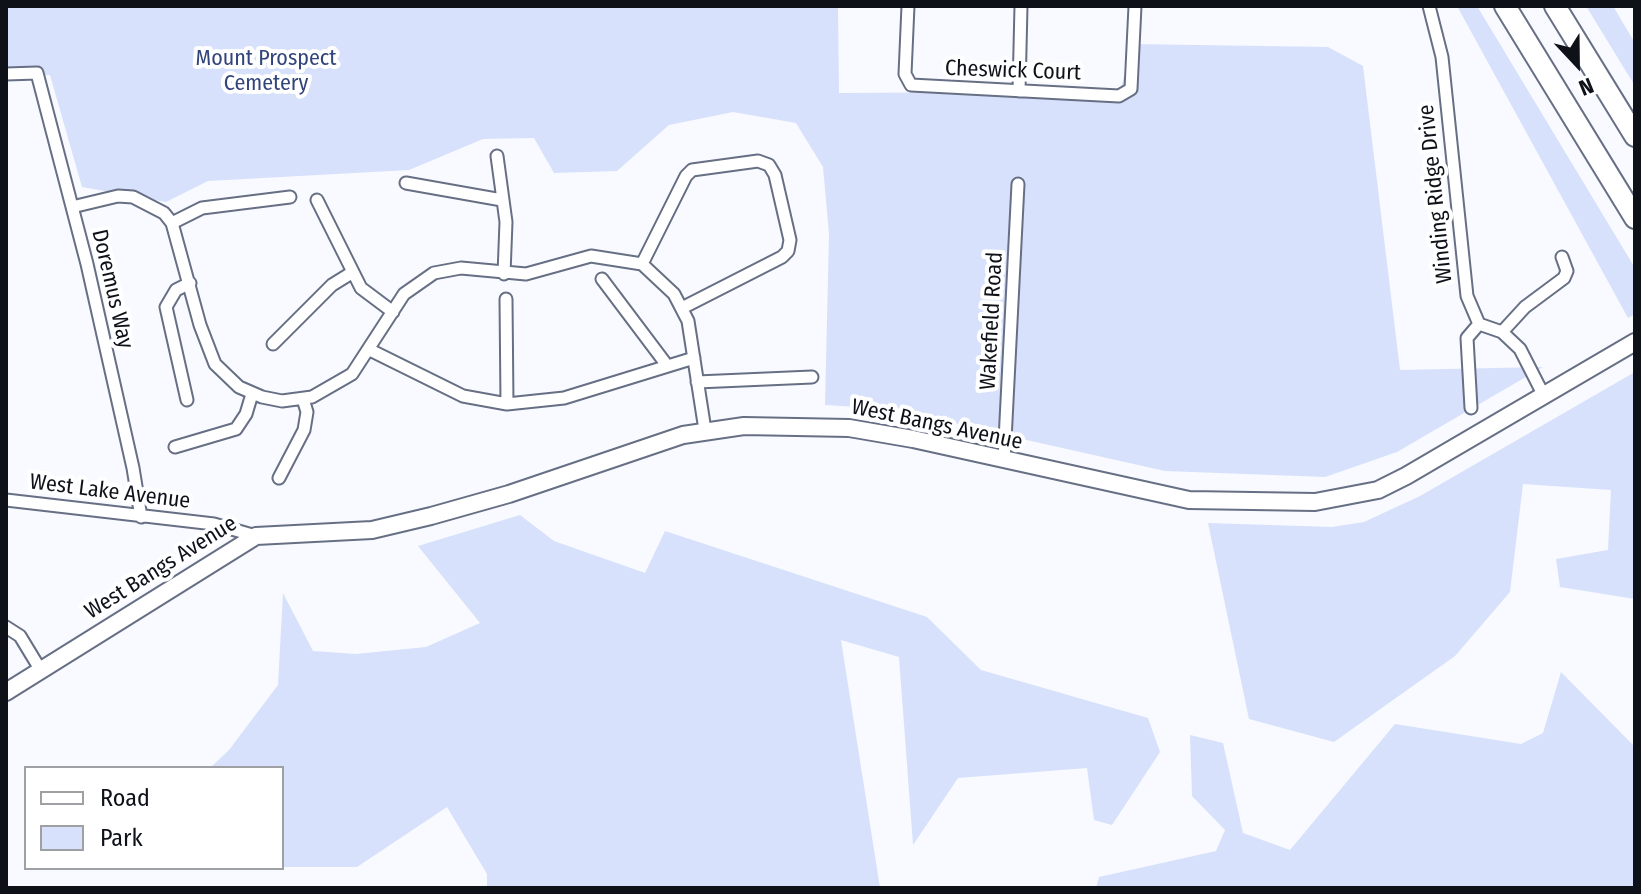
<!DOCTYPE html>
<style>
body{margin:0}
#map{position:relative;width:1641px;height:894px;overflow:hidden;background:#f8faff;font-family:"Fira Sans Condensed",sans-serif}
canvas{display:block}
.frame{position:absolute;inset:0;border:8px solid #0e1118;pointer-events:none}
.legend{position:absolute;left:24px;top:766px;width:260px;height:104px;box-sizing:border-box;background:#fff;border:2px solid #9fa0a3;margin:0;padding:10px 14px;list-style:none;font-size:24px;color:#0e1118}
.legend li{display:flex;align-items:center;gap:16px;height:40px}
.legend b{width:40px;border:2px solid #9fa0a3}
.north{position:absolute;left:1537px;top:24px;width:80px;height:80px;-webkit-text-stroke:6px #fff;paint-order:stroke;rotate:158deg;font-size:22px;font-weight:700;line-height:32px;text-align:center;color:#0e1118}
.north::after{content:'';display:block;margin:auto;width:28px;height:36px;background:#0e1118;clip-path:polygon(50% 0,100% 100%,50% 72%,0 100%)}
</style>
<div id="map">
<canvas width="1641" height="894"></canvas>
<div class="frame"></div>
<ul class="legend">
<li><b style="height:10px;background:#fff"></b>Road</li>
<li><b style="height:22px;background:#d7e1fb"></b>Park</li>
</ul>
<div class="north">N</div>
</div>
<script>
const ctx = document.querySelector('canvas').getContext('2d');
ctx.lineJoin = 'round';
function paint(path, color) { ctx.fillStyle = color; ctx.fill(path, 'evenodd'); }
const toPath = rows => new Path2D(rows.map(r => 'M' + r).join(''));
function strokePath(path, color, width, dash) { ctx.strokeStyle = color; ctx.lineWidth = width; ctx.lineCap = dash ? 'butt' : 'round'; ctx.setLineDash(dash || []); ctx.stroke(path); }
function drawText(font, color, halo, rows, align = 'center') {
  ctx.font = font + ' "Fira Sans Condensed",sans-serif'; ctx.lineWidth = 8; ctx.setLineDash([]); ctx.textBaseline = 'middle'; ctx.strokeStyle = halo; ctx.fillStyle = color; for (const [text, x, y, turn = 0] of rows) {
    ctx.save(); ctx.translate(x, y); ctx.rotate((+turn || 0) * Math.PI / 180); ctx.textAlign = isNaN(turn) ? turn : align; if (halo) ctx.strokeText(text, 0, 0); ctx.fillText(text, 0, 0); ctx.restore();
  }
}
paint(toPath([
 [6,6,838,6,839,93,1005,92,1119,96,1132,44,1328,47,1363,66,1400,370,1543,367,1397,452,1325,477,1165,471,888,409,825,405,829,234,823,167,796,123,733,112,669,125,617,171,554,173,534,138,483,139,409,170,208,181,166,202,82,187,50,75,6,76],
 [1457,6,1477,6,1635,268,1635,314,1628,318],
 [1586,6,1613,6,1635,43,1635,86],
 [1635,372,1635,599,1560,587,1556,559,1608,550,1611,490,1523,484,1510,592,1455,656,1334,742,1249,719,1208,523,1332,527,1364,522,1420,496],
 [520,515,554,541,645,573,665,531,927,617,981,670,1148,718,1160,752,1112,825,1094,820,1087,768,958,778,913,845,899,657,841,640,880,888,487,888,487,874,447,807,357,867,282,867,282,768,210,768,229,750,278,685,283,593,313,651,356,654,426,647,480,623,418,546],
 [1561,672,1635,747,1635,888,1096,888,1099,877,1216,851,1225,830,1192,796,1190,735,1223,743,1243,833,1290,850,1395,724,1521,744,1543,733]
]), '#d7e1fb');
const street = toPath([
 [908,6,905,74,911,85,1119,96,1131,89,1135,6],
 [1429,6,1442,57,1467,296,1479,324,1502,332,1520,349,1544,396],
 [6,74,37,73,87,264,133,468,141,517],
 [1019,91,1021,6],
 [497,156,506,222,504,274],
 [406,183,502,200],
 [317,200,361,288,393,312],
 [72,207,118,196,133,197,164,213,172,223,200,325,215,364,239,387,262,397,282,401,312,397,352,374,404,294,434,273,461,268,526,274,591,256,642,264,674,294,688,321,705,430],
 [172,223,202,208,290,197],
 [642,264,686,176,692,170,758,161,769,165,775,175,790,240,788,251,782,257,682,308],
 [602,279,666,364],
 [506,299,507,404],
 [1502,332,1525,307,1564,278,1567,271,1562,257],
 [273,344,332,285,353,272],
 [370,350,463,396,507,404,564,398,694,358],
 [697,382,812,377],
 [187,400,166,307,176,290,190,283],
 [1471,408,1467,338,1479,324],
 [175,447,236,429,246,414,252,394],
 [1004,460,1018,184],
 [279,478,304,430,307,412,303,399],
 [6,500,214,524,256,536],
 [6,627,20,636,40,669]
]);
const secondary = toPath([
 [6,692,256,536,372,530,431,516,509,494,683,435,744,426,849,428,913,439,1189,500,1315,502,1378,490,1406,476,1635,342]
]);
const highway = toPath([
 [1505,6,1635,218],
 [1555,6,1635,136]
]);
strokePath(street, '#676f84', 15);
strokePath(secondary, '#676f84', 20);
strokePath(highway, '#676f84', 24);
strokePath(street, '#fff', 11);
strokePath(secondary, '#fff', 16);
strokePath(highway, '#fff', 20);
drawText('22px', '#32447c', '#fff', [
 ["Mount Prospect",266,59],
 ["Cemetery",266,84]
]);
drawText('22px', '#0e1118', '#fff', [
 ["Cheswick Court",1013,71,2],
 ["Winding Ridge Drive",1436,194,-96],
 ["Doremus Way",112,289,77],
 ["Wakefield Road",992,321,-87],
 ["West Bangs Avenue",937,425,12],
 ["West Lake Avenue",110,492,7],
 ["West Bangs Avenue",161,568,-32]
]);
</script>
